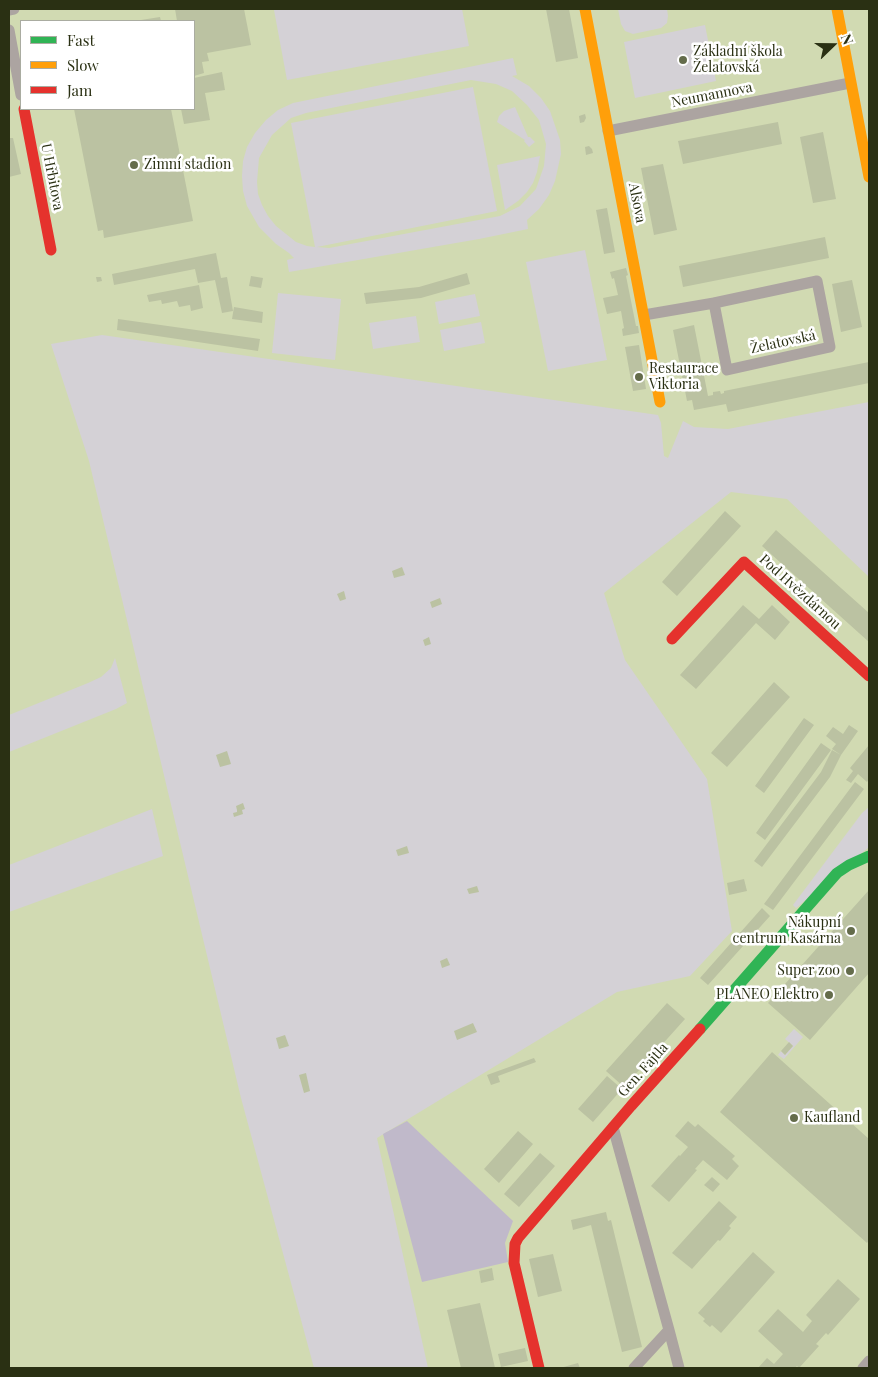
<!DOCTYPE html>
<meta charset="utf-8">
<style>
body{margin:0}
#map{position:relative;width:878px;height:1377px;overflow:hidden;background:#d1dab2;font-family:"Playfair Display",serif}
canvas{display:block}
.frame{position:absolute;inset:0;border:10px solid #2a3013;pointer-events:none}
.legend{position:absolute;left:20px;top:20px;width:175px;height:90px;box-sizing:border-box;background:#fff;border:1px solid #aaaca1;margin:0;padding:6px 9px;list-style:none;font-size:15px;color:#2a3013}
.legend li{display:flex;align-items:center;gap:10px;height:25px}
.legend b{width:25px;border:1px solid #aaaca1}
.north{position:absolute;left:808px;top:20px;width:50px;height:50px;-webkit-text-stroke:4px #fff;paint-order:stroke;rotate:68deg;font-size:14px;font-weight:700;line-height:20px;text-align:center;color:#2a3013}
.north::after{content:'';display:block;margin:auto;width:18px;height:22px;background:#2a3013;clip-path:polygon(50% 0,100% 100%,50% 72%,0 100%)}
</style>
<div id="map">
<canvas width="878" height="1377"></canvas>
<div class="frame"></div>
<ul class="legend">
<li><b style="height:6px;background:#30b455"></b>Fast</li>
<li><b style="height:6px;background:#ff9f0a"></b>Slow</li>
<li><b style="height:6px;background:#e5322d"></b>Jam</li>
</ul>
<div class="north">N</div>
</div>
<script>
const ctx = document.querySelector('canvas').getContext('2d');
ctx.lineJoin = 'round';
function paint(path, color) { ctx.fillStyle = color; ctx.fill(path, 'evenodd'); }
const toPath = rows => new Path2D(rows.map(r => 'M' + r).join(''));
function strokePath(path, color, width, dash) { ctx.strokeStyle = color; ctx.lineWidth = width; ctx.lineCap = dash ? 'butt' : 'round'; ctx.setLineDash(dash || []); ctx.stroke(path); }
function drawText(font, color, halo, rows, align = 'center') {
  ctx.font = font + ' "Playfair Display",serif'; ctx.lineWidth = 5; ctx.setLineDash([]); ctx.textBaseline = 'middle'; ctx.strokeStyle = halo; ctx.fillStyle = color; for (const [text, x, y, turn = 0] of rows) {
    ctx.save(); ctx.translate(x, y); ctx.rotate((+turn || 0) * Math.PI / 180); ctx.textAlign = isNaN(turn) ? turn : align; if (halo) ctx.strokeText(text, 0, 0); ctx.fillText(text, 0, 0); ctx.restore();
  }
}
paint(toPath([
 [282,9,462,9,469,46,287,80,274,10],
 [618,9,667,9,668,16,667,23,661,28,633,34,625,31,621,24],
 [705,25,716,81,635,98,624,42],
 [513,58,517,75,512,76,529,86,541,98,550,111,560,140,561,154,555,181,549,195,539,209,527,220,528,229,479,239,289,272,287,260,294,258,289,253,276,244,259,227,247,206,243,191,242,176,243,161,247,147,255,133,266,120,278,110,293,103],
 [471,80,496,84,512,91,527,105,539,120,546,144,544,166,536,189,520,206,500,216,329,248,317,247,497,211,473,87,291,123,315,247,307,246,296,242,276,226,268,216,262,205,258,194,257,182,259,158,272,135,291,118,306,113],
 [515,107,528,137,530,137,535,142,529,147,524,141,525,140,497,122,499,116,504,111],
 [540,156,537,172,533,183,527,192,518,201,505,210,497,165],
 [585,250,607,360,548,371,526,262],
 [278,293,341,299,335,360,272,353],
 [475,294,480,316,439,324,435,302],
 [416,316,420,342,373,349,369,323],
 [481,322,485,343,444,351,440,330],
 [102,335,658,415,661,423,664,456,668,458,683,421,694,427,728,429,869,402,869,577,787,499,731,492,604,593,625,660,707,779,732,931,690,976,617,992,377,1138,428,1368,314,1368,241,1098,89,461,51,344],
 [115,658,127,703,116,709,9,752,9,715,88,683,101,677,111,668],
 [869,807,869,847,796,908,793,905,862,813],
 [152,809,163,856,9,912,9,865],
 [794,1029,803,1037,784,1059,778,1055,781,1051,785,1055,793,1046,785,1039]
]), '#d4d1d6');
paint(toPath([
 [407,1121,513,1221,505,1243,508,1262,422,1282,383,1134]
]), '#c0b9ca');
paint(toPath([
 [175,9,244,9,251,45,207,53,209,61,202,62,204,73,194,76,194,21,177,21],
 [546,9,569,9,578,58,556,62],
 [160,17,161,21,141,21,141,20],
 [222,72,225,90,205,93,210,120,184,124,181,109,194,109,194,78],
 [74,109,171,109,193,221,104,238,103,230,98,231],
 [585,114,586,118,584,122,580,123,579,116],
 [778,122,782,144,683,164,678,141],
 [823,132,836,199,813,203,800,137],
 [9,138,13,138,21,174,9,177],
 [589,146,592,149,593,153,586,155,585,147],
 [663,164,677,230,654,235,641,168],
 [607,208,615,252,604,254,596,210],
 [825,237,829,258,683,287,679,266],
 [216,253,221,278,227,277,233,311,222,313,215,280,198,283,195,269,114,285,112,274],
 [626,268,628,275,626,276,636,326,638,326,639,333,623,336,622,329,624,328,621,311,607,314,603,298,618,295,614,278,612,279,610,272],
 [467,273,470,284,421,298,366,304,364,293,419,287],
 [251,276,263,278,261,288,249,286],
 [96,277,101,277,102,281,97,282],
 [852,280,862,327,841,332,832,284],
 [199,285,203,308,191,311,190,305,179,307,177,301,162,304,161,300,149,302,147,295],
 [234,307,263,312,262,323,232,319],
 [118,319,260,339,258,351,117,330],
 [694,325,708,396,713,395,713,392,720,391,721,394,724,393,724,391,869,362,869,383,728,412,726,404,694,410,692,400,687,401,673,330],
 [639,345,646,389,633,391,625,347],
 [725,511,741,526,677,596,662,582],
 [776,530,869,613,869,642,762,546],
 [402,567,405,575,394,578,392,571],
 [344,591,346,599,340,601,337,594],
 [440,598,442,604,432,608,430,602],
 [743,605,759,619,772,605,790,622,775,640,756,623,696,689,680,675],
 [429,637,431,644,425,646,423,640],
 [774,682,790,697,727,767,711,753],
 [804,718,814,725,764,793,755,786],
 [849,725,858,731,841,755,832,749,836,744,826,736,833,727,843,734],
 [821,743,831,750,765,840,756,833],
 [869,745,869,779,867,782,858,774,851,783,846,780,853,771,850,768],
 [832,750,841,755,830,777,762,867,754,861,821,772],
 [227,751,231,764,220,767,216,755],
 [855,782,864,789,773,910,764,904],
 [243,803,245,809,242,810,243,814,234,817,233,813,237,812,237,810,236,806],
 [407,846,409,853,398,856,396,850],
 [744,879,747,891,729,895,727,883],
 [477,886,479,892,469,894,467,889],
 [869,890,869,973,810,1040,768,1003],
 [762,908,770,916,708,985,700,978],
 [447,958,450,965,442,968,440,961],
 [667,1003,685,1019,624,1087,606,1071],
 [473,1023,477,1032,457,1040,454,1031],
 [285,1035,289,1046,279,1049,276,1038],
 [789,1042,793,1046,785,1055,781,1051],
 [772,1052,869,1139,869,1240,867,1243,720,1112],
 [534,1058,536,1062,498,1076,500,1082,491,1085,487,1075],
 [306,1073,310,1091,304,1093,299,1075],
 [607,1076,622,1089,593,1122,578,1109],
 [688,1121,695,1127,698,1124,735,1156,732,1159,739,1166,727,1180,703,1160,695,1169,697,1170,669,1202,651,1186,679,1155,680,1156,688,1147,675,1136],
 [518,1131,533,1144,499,1183,484,1169],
 [540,1153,555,1166,519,1207,504,1194],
 [712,1177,720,1184,713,1192,704,1185],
 [719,1201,737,1217,729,1226,731,1228,720,1241,718,1240,692,1269,672,1253],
 [606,1212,608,1221,611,1220,642,1347,622,1352,591,1225,573,1230,571,1220],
 [753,1252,775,1272,721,1333,712,1325,710,1327,703,1321,705,1319,698,1313],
 [553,1254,562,1291,538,1297,529,1259],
 [492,1268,494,1280,481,1283,479,1271],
 [838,1279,860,1299,828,1335,826,1333,816,1344,819,1346,799,1368,797,1366,795,1368,758,1368,767,1358,774,1364,783,1354,758,1331,778,1309,803,1332,812,1321,806,1315],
 [480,1303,495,1368,461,1368,447,1310],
 [525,1348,528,1361,501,1367,498,1354],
 [578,1363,580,1368,560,1368]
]), '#bbc2a2');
strokePath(toPath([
 [9,10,14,9],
 [9,30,21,95],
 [608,131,850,83],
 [817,281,830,347,727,370,714,303,817,281],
 [644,315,714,303],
 [613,1127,669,1330,679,1368],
 [634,1368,669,1330],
 [863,1368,869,1361]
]), '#aca4a1', 11);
strokePath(toPath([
 [700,1029,837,873,849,865,869,856]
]), '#30b455', 11);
strokePath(toPath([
 [585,9,660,402],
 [837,9,869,177]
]), '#ff9f0a', 11);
strokePath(toPath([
 [24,109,51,250],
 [672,639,744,562,869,676],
 [539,1368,514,1263,515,1244,518,1238,631,1106,700,1029]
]), '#e5322d', 11);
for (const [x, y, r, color] of [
 [683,60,5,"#646c4b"],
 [134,165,5,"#646c4b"],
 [639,377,5,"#646c4b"],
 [851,931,5,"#646c4b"],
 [850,971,5,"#646c4b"],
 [829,995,5,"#646c4b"],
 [794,1118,5,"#646c4b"]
]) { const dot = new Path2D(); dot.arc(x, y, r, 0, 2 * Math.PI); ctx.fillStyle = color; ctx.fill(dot); strokePath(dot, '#fff', 2); }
drawText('14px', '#2a3013', '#fff', [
 ["Základní škola",693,52],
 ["Želatovská",693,68],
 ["Zimní stadion",144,165],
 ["Restaurace",649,369],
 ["Viktoria",649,385],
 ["Nákupní",841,923,"right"],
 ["centrum Kasárna",841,939,"right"],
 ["Super zoo",840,971,"right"],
 ["PLANEO Elektro",819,995,"right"],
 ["Kaufland",804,1118]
], 'left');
drawText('14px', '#2a3013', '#fff', [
 ["Neumannova",712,95,-11],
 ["U Hřbitova",52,177,79],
 ["Alšova",637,203,79],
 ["Želatovská",783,342,-12],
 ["Pod Hvězdárnou",800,592,42],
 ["Gen. Fajtla",643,1070,-48]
]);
</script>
